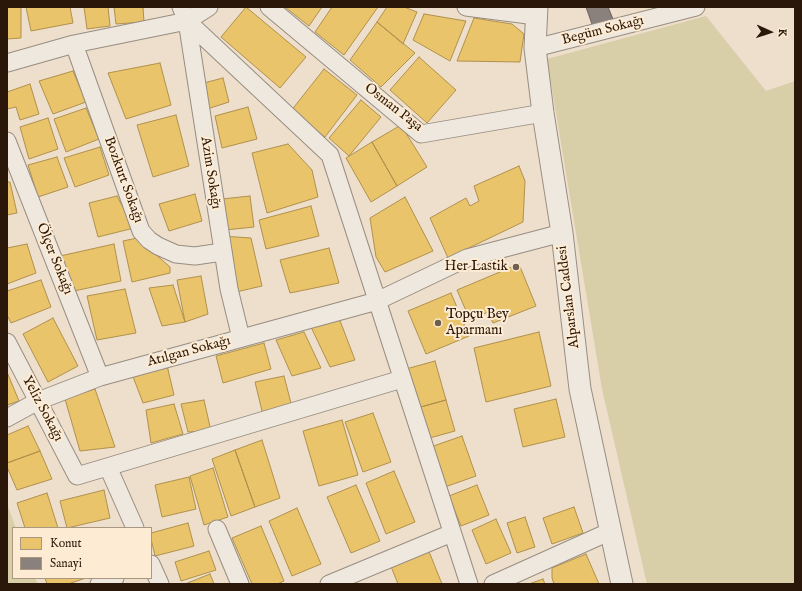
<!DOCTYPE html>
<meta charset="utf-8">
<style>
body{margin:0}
#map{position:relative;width:802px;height:591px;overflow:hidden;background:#eddfcb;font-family:"IM FELL English",serif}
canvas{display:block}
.frame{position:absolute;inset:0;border:8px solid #2b1709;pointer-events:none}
.legend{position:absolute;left:12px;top:527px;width:140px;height:52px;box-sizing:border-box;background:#fdecd3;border:1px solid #a99782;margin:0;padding:5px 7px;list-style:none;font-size:12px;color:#2b1709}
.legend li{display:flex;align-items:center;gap:8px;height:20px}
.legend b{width:20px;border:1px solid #a99782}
.north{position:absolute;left:750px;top:12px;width:40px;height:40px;-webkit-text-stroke:3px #fdecd3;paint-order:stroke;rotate:93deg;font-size:11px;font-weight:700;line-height:16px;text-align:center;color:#2b1709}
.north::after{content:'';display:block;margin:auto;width:14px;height:18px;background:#2b1709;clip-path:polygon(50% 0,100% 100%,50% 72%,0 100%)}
</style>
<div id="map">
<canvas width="802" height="591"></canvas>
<div class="frame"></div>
<ul class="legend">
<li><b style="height:11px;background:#e9c46a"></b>Konut</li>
<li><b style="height:11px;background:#8a817c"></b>Sanayi</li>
</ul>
<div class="north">K</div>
</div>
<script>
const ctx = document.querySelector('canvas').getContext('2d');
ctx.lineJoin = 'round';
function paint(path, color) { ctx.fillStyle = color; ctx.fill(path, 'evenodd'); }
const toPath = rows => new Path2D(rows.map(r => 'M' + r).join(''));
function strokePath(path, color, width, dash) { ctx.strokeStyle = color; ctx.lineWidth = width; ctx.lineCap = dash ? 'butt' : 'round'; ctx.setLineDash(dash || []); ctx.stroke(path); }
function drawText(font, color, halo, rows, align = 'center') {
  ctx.font = font + ' "IM FELL English",serif'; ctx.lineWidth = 4; ctx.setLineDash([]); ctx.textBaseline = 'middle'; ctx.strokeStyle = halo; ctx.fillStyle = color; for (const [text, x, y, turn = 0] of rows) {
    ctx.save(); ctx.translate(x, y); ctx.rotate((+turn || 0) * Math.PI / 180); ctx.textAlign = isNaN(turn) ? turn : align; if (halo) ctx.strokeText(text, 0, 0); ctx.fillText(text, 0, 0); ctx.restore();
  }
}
paint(toPath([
 [706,16,766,91,795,81,795,584,647,584,602,389,547,59],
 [7,504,16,528,13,528,13,578,35,578,38,584,7,584]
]), '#d8cea8');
const homes = toPath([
 [7,7,21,7,21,38,7,39,7,7],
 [26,7,70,7,73,23,31,31,26,7],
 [84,7,108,7,110,26,87,29,84,7],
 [114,7,143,7,144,22,116,24,114,7],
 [246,7,306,57,280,88,221,37,246,7],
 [285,7,322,7,309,26,285,7],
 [332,7,378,7,344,55,315,32,332,7],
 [387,7,404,7,417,12,403,44,377,22,387,7],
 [424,14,466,21,450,61,413,40,424,14],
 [474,18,512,24,524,34,520,62,457,61,474,18],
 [377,22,415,53,381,87,350,60,377,22],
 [419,57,456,90,427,123,390,90,419,57],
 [160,63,171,105,126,119,108,73,160,63],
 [324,69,357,95,325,137,291,111,324,69],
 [73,71,86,102,53,114,39,81,73,71],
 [223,78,229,102,204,110,200,84,223,78],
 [30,84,39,114,20,120,16,107,7,109,7,92,30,84],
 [361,100,381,117,349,156,329,138,361,100],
 [248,107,257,139,222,148,215,116,248,107],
 [86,108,99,139,66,152,54,119,86,108],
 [176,115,189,166,153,177,137,125,176,115],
 [48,118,58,149,29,159,20,127,48,118],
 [401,125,427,167,397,186,372,142,401,125],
 [372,142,397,186,371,202,346,158,372,142],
 [288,144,312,170,318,197,267,213,252,153,288,144],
 [100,147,109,175,75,187,64,158,100,147],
 [57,157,68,187,38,197,28,165,57,157],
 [519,166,525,181,523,222,448,258,430,218,466,198,470,206,479,201,474,186,519,166],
 [7,182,10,182,17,213,7,215,7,182],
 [195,194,202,221,169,231,159,204,195,194],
 [117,196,134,228,98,237,89,203,117,196],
 [250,196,254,227,225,230,222,199,250,196],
 [405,197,433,251,385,272,376,257,370,218,405,197],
 [311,206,319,236,266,249,259,220,311,206],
 [222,236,251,238,262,286,236,292,222,236],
 [137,238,170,267,170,273,132,282,123,241,137,238],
 [27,244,36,273,7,284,7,248,27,244],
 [114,244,121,281,74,291,60,256,114,244],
 [329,248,339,283,290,293,280,260,329,248],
 [519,264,536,306,493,323,488,312,470,320,457,290,519,264],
 [201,276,208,314,185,322,177,280,201,276],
 [41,280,51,307,11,323,7,315,7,291,41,280],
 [173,285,185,322,162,326,149,288,173,285],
 [125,289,136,333,97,340,87,296,125,289],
 [451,293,469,336,426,354,408,311,451,293],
 [53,318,78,366,48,382,23,334,53,318],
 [339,318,355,360,330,367,310,325,339,318],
 [304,332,321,368,292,376,276,340,304,332],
 [539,332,551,386,486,402,474,348,539,332],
 [264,343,271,369,223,383,216,356,264,343],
 [166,361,174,395,143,403,132,374,166,361],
 [435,361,446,400,417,408,406,369,435,361],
 [7,372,19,401,7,405,7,372],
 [284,376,292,407,263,415,255,382,284,376],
 [95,389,115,447,80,451,65,399,95,389],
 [556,399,565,437,523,447,514,409,556,399],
 [204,400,211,431,188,432,181,404,204,400],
 [446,400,455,431,426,439,417,408,446,400],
 [174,404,183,434,151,443,146,410,174,404],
 [373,413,391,462,363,472,345,422,373,413],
 [342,420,358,475,319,486,303,431,342,420],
 [28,426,40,451,7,463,7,435,28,426],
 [462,436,476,476,442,488,428,448,462,436],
 [262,440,280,498,255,507,235,450,262,440],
 [235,450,255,507,231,516,212,459,235,450],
 [40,451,52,479,17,490,7,467,7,463,40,451],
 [213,468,228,517,204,525,190,476,213,468],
 [394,471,415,522,386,534,366,483,394,471],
 [189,477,196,509,162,517,155,485,189,477],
 [356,485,380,541,351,553,327,497,356,485],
 [477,485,489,515,461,526,449,496,477,485],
 [104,490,110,518,67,528,60,501,104,490],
 [47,493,58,528,25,528,17,503,47,493],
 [574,507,583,533,552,544,543,518,574,507],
 [297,508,321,564,292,576,269,521,297,508],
 [525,517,535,547,517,553,507,523,525,517],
 [496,519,511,553,486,564,472,530,496,519],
 [188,523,194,546,155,556,151,539,151,533,188,523],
 [261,526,284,581,277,584,252,584,232,538,261,526],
 [428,549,442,584,398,584,390,564,428,549],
 [209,551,216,570,181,581,175,562,209,551],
 [586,554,599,584,554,584,552,578,552,568,586,554],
 [210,574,214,584,185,584,210,574],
 [45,578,86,578,68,584,47,584,45,578],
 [543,579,545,584,529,584,543,579]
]);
paint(homes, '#e9c46a');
strokePath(homes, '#b0904d', 1);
const industry = toPath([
 [586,7,608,7,613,19,593,27,586,7]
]);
paint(industry, '#8a817c');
strokePath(industry, '#6e615a', 1);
const minor = toPath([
 [181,7,187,21,229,289,241,338],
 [269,7,421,134,543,113],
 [466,7,536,16],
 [187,21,330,155,469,584],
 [74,44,141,231,149,240,158,246,176,254,195,256,222,252],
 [535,48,696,7],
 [7,63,74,44,187,21,209,7],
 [7,141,100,377],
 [7,342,77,476,402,379],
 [7,418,38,401,100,377,377,301,467,258,562,233],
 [108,467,135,528],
 [217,529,240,584],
 [151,564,160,584],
 [99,584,115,578],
 [329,584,452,533],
 [493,584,611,531]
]);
const tertiary = toPath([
 [537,7,535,48,543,113,562,233,580,389,622,584]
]);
strokePath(minor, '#988d80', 19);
strokePath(tertiary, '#988d80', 23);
strokePath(minor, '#efe8de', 17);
strokePath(tertiary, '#efe8de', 21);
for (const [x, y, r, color] of [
 [516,267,4,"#6f5d4d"],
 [438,323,4,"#6f5d4d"]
]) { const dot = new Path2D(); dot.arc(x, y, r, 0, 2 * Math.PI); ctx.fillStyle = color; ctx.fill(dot); strokePath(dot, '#fdecd3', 1.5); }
drawText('14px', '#2b1709', '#fdecd3', [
 ["Begüm Sokağı",603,31,-14],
 ["Osman Paşa",393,108,38],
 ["Azim Sokağı",210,173,81],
 ["Bozkurt Sokağı",123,180,70],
 ["Ölçer Sokağı",54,259,68],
 ["Alparslan Caddesi",569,297,-97],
 ["Atılgan Sokağı",189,352,-15],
 ["Yeliz Sokağı",42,409,62]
]);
drawText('14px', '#2b1709', '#fdecd3', [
 ["Her Lastik",508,267],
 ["Topçu Bey",446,315,"left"],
 ["Aparmanı",446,331,"left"]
], 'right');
</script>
